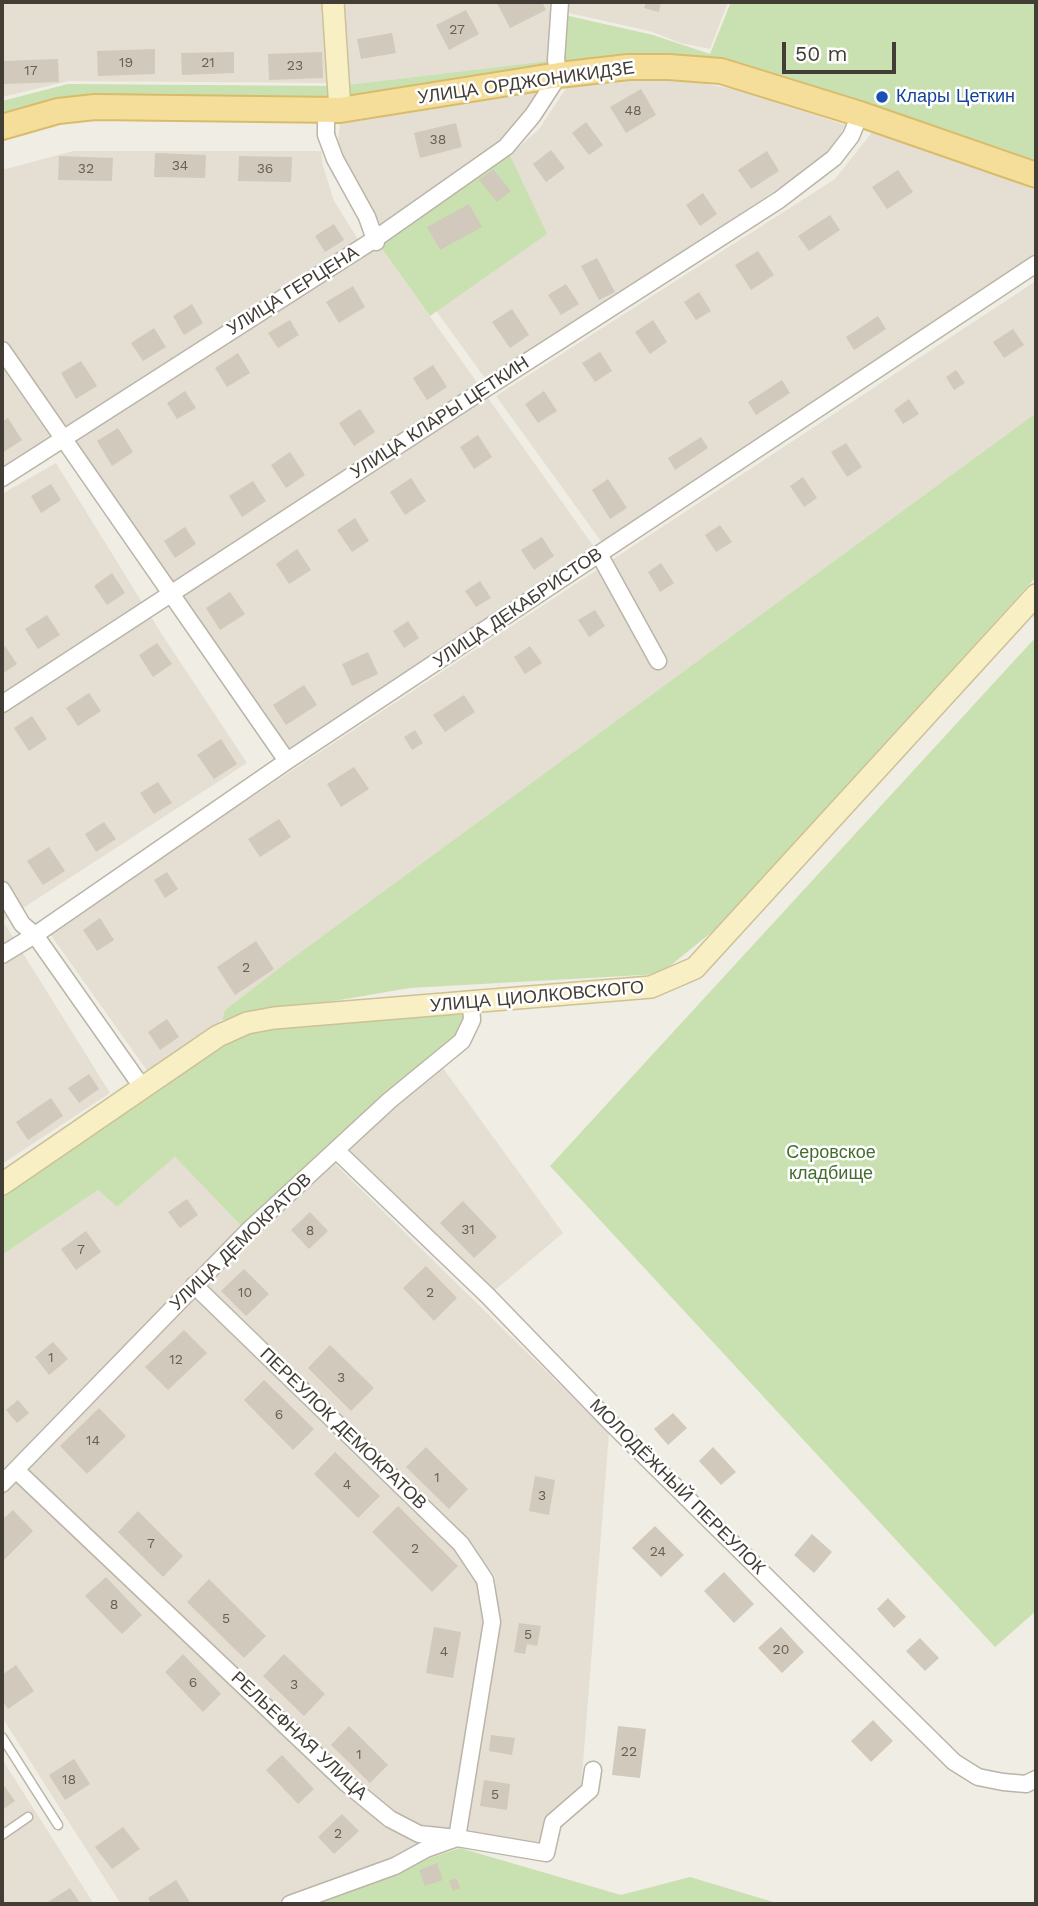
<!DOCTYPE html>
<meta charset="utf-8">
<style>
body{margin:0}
#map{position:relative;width:1038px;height:1906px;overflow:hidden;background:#f0ede4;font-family:"Work Sans",sans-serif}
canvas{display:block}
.frame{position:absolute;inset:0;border:4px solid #423d35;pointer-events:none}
.scale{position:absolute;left:782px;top:42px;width:114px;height:32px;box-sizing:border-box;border:4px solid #423d35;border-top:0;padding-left:9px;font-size:21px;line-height:24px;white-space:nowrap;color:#423d35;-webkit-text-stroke:5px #fff;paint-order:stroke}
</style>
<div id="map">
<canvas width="1038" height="1906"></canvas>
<div class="frame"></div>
<div class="scale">50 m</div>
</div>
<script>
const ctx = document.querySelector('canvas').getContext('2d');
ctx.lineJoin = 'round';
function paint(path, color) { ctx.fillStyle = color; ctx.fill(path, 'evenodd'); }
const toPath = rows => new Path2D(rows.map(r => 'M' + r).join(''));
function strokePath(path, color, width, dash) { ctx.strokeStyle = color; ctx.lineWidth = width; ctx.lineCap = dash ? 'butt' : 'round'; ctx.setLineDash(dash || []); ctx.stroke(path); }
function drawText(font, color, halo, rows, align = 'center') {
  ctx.font = font + ' "Work Sans",sans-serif'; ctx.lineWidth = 5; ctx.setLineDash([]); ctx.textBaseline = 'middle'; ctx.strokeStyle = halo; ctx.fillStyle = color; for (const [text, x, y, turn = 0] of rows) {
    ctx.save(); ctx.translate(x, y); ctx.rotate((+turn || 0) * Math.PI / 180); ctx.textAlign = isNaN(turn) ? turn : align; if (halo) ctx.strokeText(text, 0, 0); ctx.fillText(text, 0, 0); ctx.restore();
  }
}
paint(toPath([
 [2,2,327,2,334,83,69,81,2,97],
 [331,2,559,2,556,60,339,86],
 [565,2,728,2,710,49,681,43,650,31,564,12],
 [644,74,740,90,845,125,830,154,487,381,387,243,509,156,539,129,567,87],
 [543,91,504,142,383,229,345,160,338,140,340,124],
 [873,131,1002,176,1036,191,1036,258,603,544,496,396,835,179],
 [73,151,321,151,323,166,334,201,359,241,2,473,2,170],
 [375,239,599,554,287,761,64,437],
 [1036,281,1036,413,287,962,225,1010,222,1020,148,1072,48,931],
 [56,463,161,633,247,763,3,921,110,1093,2,1164,2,494],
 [437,1060,563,1233,488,1296,337,1151],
 [175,1157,247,1232,2,1484,2,1255,98,1190,117,1207],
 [334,1163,609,1433,581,1789,544,1847,466,1834,499,1624,495,1577,469,1540,206,1286,251,1237],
 [198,1296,456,1548,477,1582,487,1621,452,1832,421,1829,391,1812,348,1777,28,1469],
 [18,1476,423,1842,394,1862,272,1904,121,1904,2,1717,2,1491],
 [2,1759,94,1904,2,1904]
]), '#e4dfd2');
paint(toPath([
 [731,2,1036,2,1036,175,669,67,340,110,194,108,2,127,2,101,68,84,339,86,556,60,560,14,653,35,710,54],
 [506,147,547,234,430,316,375,239],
 [1036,413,1036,577,718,927,660,974,410,988,222,1020,225,1010,287,962],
 [1036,637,1036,1611,995,1647,550,1166],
 [471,1002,472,1020,247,1232,175,1157,117,1207,98,1190,2,1255,2,1184,247,1023],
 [460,1848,621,1895,690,1877,780,1904,293,1904]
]), '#c9e1b0');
paint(toPath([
 [499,2,542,2,546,10,510,28,497,3],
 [646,2,661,2,659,12,644,8],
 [466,10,479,34,449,50,436,25],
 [392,33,396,53,361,59,357,39],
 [155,49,155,74,98,76,97,51],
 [234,52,234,73,182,75,181,53],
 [322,52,323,78,269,80,268,54],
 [58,59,59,82,4,84,3,61],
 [641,89,656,115,626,133,610,107],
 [586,122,603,145,589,155,572,133],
 [456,123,462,147,420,158,414,133],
 [551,150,565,168,546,182,533,164],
 [767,151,779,171,751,189,738,170],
 [155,153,206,155,205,178,154,177],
 [59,156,113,158,112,181,58,180],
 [239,156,292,157,291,182,238,181],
 [493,169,511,191,497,202,479,180],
 [898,170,913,192,887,209,872,187],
 [703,193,717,214,700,226,686,205],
 [469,204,482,227,440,250,427,227],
 [830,215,840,230,809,251,798,236],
 [334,224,344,240,325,252,315,236],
 [758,251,774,275,751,290,735,265],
 [597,258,615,292,599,300,581,266],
 [566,284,579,304,561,315,548,295],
 [353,286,365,307,339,323,326,302],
 [699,292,711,311,696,320,684,302],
 [192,304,203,323,184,335,173,316],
 [512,309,529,335,510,348,492,322],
 [878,316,886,329,854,350,846,337],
 [290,320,299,335,278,348,268,333],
 [653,320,667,342,650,354,635,332],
 [154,328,166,347,143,361,131,343],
 [1013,329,1024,345,1004,358,993,342],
 [600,352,612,371,595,382,582,363],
 [238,353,250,373,227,387,215,368],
 [81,361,97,386,76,399,61,373],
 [433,365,447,387,427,400,413,378],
 [956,370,965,383,954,390,946,377],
 [782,380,790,393,756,415,748,402],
 [185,391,196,408,177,419,167,403],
 [544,391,557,411,538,423,525,404],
 [909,399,919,414,903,424,894,410],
 [360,409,375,432,354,446,339,423],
 [8,418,22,440,2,453,2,422],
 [118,428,133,452,112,466,97,441],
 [478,435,492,457,474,469,460,447],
 [701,437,708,448,675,470,668,458],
 [846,443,862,467,847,477,831,452],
 [290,452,305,475,286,488,271,465],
 [803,477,817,498,804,507,790,486],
 [411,478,426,501,405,515,390,492],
 [608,479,627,508,610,519,592,490],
 [253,481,266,501,242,517,229,496],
 [51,484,61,500,41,513,31,496],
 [355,518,369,541,352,552,337,530],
 [720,525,732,542,716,552,705,535],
 [185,527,196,544,175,558,164,541],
 [542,537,554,556,534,570,521,550],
 [297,549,311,570,289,584,276,564],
 [661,563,674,583,660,592,648,572],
 [112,573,125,593,107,605,94,586],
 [480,581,491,598,476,607,465,591],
 [230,592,245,614,220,630,206,608],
 [595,610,605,626,589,637,578,620],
 [47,615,60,635,38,649,25,629],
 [408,621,419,638,404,648,393,631],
 [157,643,172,664,153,677,139,655],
 [5,646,17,664,2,674,2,649],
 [530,646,542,663,525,674,514,657],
 [368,652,378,674,352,686,342,664],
 [304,685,317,705,286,725,273,705],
 [89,693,101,711,78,726,66,708],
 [464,695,475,712,445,732,433,715],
 [32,716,47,739,29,751,14,728],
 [415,730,423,743,412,750,404,737],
 [221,739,237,764,214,779,197,755],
 [354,767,369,789,341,807,327,784],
 [158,782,172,803,154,814,140,793],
 [279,819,291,837,260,857,248,839],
 [104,822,116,839,96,852,85,834],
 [49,847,65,871,43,885,27,861],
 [167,872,178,889,165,898,154,880],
 [100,918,114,940,97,951,83,930],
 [256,941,274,969,235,995,217,967],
 [167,1019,179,1037,160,1050,148,1032],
 [89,1074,99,1089,79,1103,68,1088],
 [51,1098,63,1116,28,1140,16,1122],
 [187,1199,198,1215,180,1228,168,1212],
 [463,1201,497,1237,474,1258,440,1223],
 [310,1212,328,1231,309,1249,291,1230],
 [86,1231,101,1252,76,1270,61,1249],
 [426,1266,457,1298,434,1321,403,1288],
 [244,1269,269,1294,246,1316,221,1291],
 [184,1330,207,1353,168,1390,145,1367],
 [53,1342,68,1359,49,1375,35,1357],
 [330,1345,374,1388,351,1411,308,1368],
 [264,1380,314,1429,293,1450,244,1400],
 [18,1400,29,1413,17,1423,6,1410],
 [99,1408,126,1436,87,1474,60,1446],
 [673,1413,687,1428,668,1445,654,1429],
 [426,1447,468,1489,449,1509,406,1467],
 [713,1447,736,1472,721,1485,699,1461],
 [335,1452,380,1496,358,1518,314,1474],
 [535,1476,555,1480,549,1515,529,1511],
 [398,1506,458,1566,432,1592,372,1532],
 [13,1510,33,1531,2,1562,2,1520],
 [138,1511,183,1556,163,1577,118,1532],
 [655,1526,684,1555,661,1577,632,1548],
 [812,1534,832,1552,814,1573,794,1555],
 [724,1572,754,1604,734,1623,704,1591],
 [106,1577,142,1615,122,1634,85,1596],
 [209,1579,266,1636,244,1658,187,1602],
 [888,1598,906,1617,894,1628,877,1609],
 [519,1623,541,1626,537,1646,527,1644,525,1654,514,1652],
 [434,1627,461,1632,453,1678,426,1673],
 [781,1627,804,1652,782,1673,758,1648],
 [920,1638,939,1658,925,1671,906,1651],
 [183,1654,221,1694,203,1712,165,1672],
 [284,1654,325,1694,304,1716,263,1676],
 [16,1665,34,1691,8,1709,2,1700,2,1675],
 [873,1720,893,1741,871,1762,851,1741],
 [349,1726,388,1765,370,1783,331,1745],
 [618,1726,646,1729,640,1778,612,1775],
 [491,1735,515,1738,512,1755,489,1751],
 [282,1755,314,1789,298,1804,266,1770],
 [74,1759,90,1784,65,1800,49,1775],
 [484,1780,510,1784,507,1810,480,1806],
 [2,1783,15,1801,2,1810],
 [342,1814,359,1831,334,1854,318,1837],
 [123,1827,140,1849,112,1869,95,1847],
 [437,1863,443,1880,425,1886,419,1870],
 [456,1878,460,1888,453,1891,449,1881],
 [176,1880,191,1904,151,1904,148,1898],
 [70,1888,81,1904,45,1904]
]), '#d1c9bb');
const lane = toPath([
 [2,1737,58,1825],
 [2,1835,28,1817]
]);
const street = toPath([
 [326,111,326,135,335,159,367,217,376,242],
 [2,350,287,761],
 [2,478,375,239,506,147,533,115,559,75,556,60,560,2],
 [599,554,658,661],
 [2,704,483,390,779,200,834,158,851,136,860,114],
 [2,890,22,924,35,935,142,1087],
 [2,955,35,935,287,761,1036,264],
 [337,1151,488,1296,610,1422,954,1762,978,1777,1003,1782,1026,1784,1036,1779],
 [194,1285,461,1544,485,1580,492,1622,457,1838,426,1849,395,1866,290,1904],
 [17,1471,346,1783,390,1819,419,1834,457,1838,546,1853,553,1822,590,1790,593,1770],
 [2,1484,247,1232,390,1100,462,1041,472,1020,471,1002]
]);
const secondary = toPath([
 [333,2,340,110],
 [2,1184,218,1036,247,1023,274,1018,651,987,695,968,1036,595]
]);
const primary = toPath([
 [2,127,58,111,95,107,340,110,559,75,628,67,669,67,721,71,860,114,1036,175]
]);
strokePath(lane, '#bbb5a8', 11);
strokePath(street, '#bbb5a8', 19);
strokePath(secondary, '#ccc197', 24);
strokePath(primary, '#d8bc6b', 28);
strokePath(lane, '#fff', 8);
strokePath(street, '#fff', 16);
strokePath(secondary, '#f9efc5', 21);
strokePath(primary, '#f5de99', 24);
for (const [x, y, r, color] of [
 [882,97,7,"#1a4fb4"]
]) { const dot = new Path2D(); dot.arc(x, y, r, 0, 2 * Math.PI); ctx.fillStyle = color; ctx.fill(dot); strokePath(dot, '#fff', 2.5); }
drawText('14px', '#666056', null, [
 ["27",457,30],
 ["19",126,63],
 ["21",208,63],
 ["23",295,66],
 ["17",31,71],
 ["48",633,111],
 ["38",438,140],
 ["34",180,166],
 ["32",86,169],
 ["36",265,169],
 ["2",246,968],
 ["31",468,1230],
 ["8",310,1231],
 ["7",81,1250],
 ["10",245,1293],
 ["2",430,1293],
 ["1",51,1358],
 ["12",176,1360],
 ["3",341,1378],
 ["6",279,1415],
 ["14",93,1441],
 ["1",437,1478],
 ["4",347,1485],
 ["3",542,1496],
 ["7",151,1544],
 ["2",415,1549],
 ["24",658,1552],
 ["8",114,1605],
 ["5",226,1619],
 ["5",528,1635],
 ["20",781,1650],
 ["4",444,1652],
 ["6",193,1683],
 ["3",294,1685],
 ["22",629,1752],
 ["1",359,1755],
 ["18",69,1780],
 ["5",495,1795],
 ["2",338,1834]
]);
drawText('18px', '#423d35', '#fff', [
 ["УЛИЦА ОРДЖОНИКИДЗЕ",526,83,-8],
 ["УЛИЦА ГЕРЦЕНА",293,291,-32],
 ["УЛИЦА КЛАРЫ ЦЕТКИН",440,418,-33],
 ["УЛИЦА ДЕКАБРИСТОВ",518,608,-34],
 ["УЛИЦА ЦИОЛКОВСКОГО",537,997,-5],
 ["УЛИЦА ДЕМОКРАТОВ",241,1242,-44],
 ["ПЕРЕУЛОК ДЕМОКРАТОВ",343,1429,44],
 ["МОЛОДЁЖНЫЙ ПЕРЕУЛОК",677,1487,45],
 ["РЕЛЬЕФНАЯ УЛИЦА",299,1736,43]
]);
drawText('18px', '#164399', '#fff', [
 ["Клары Цеткин",896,97]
], 'left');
drawText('18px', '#436d2e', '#fff', [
 ["Серовское",831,1153],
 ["кладбище",831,1174]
]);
</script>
